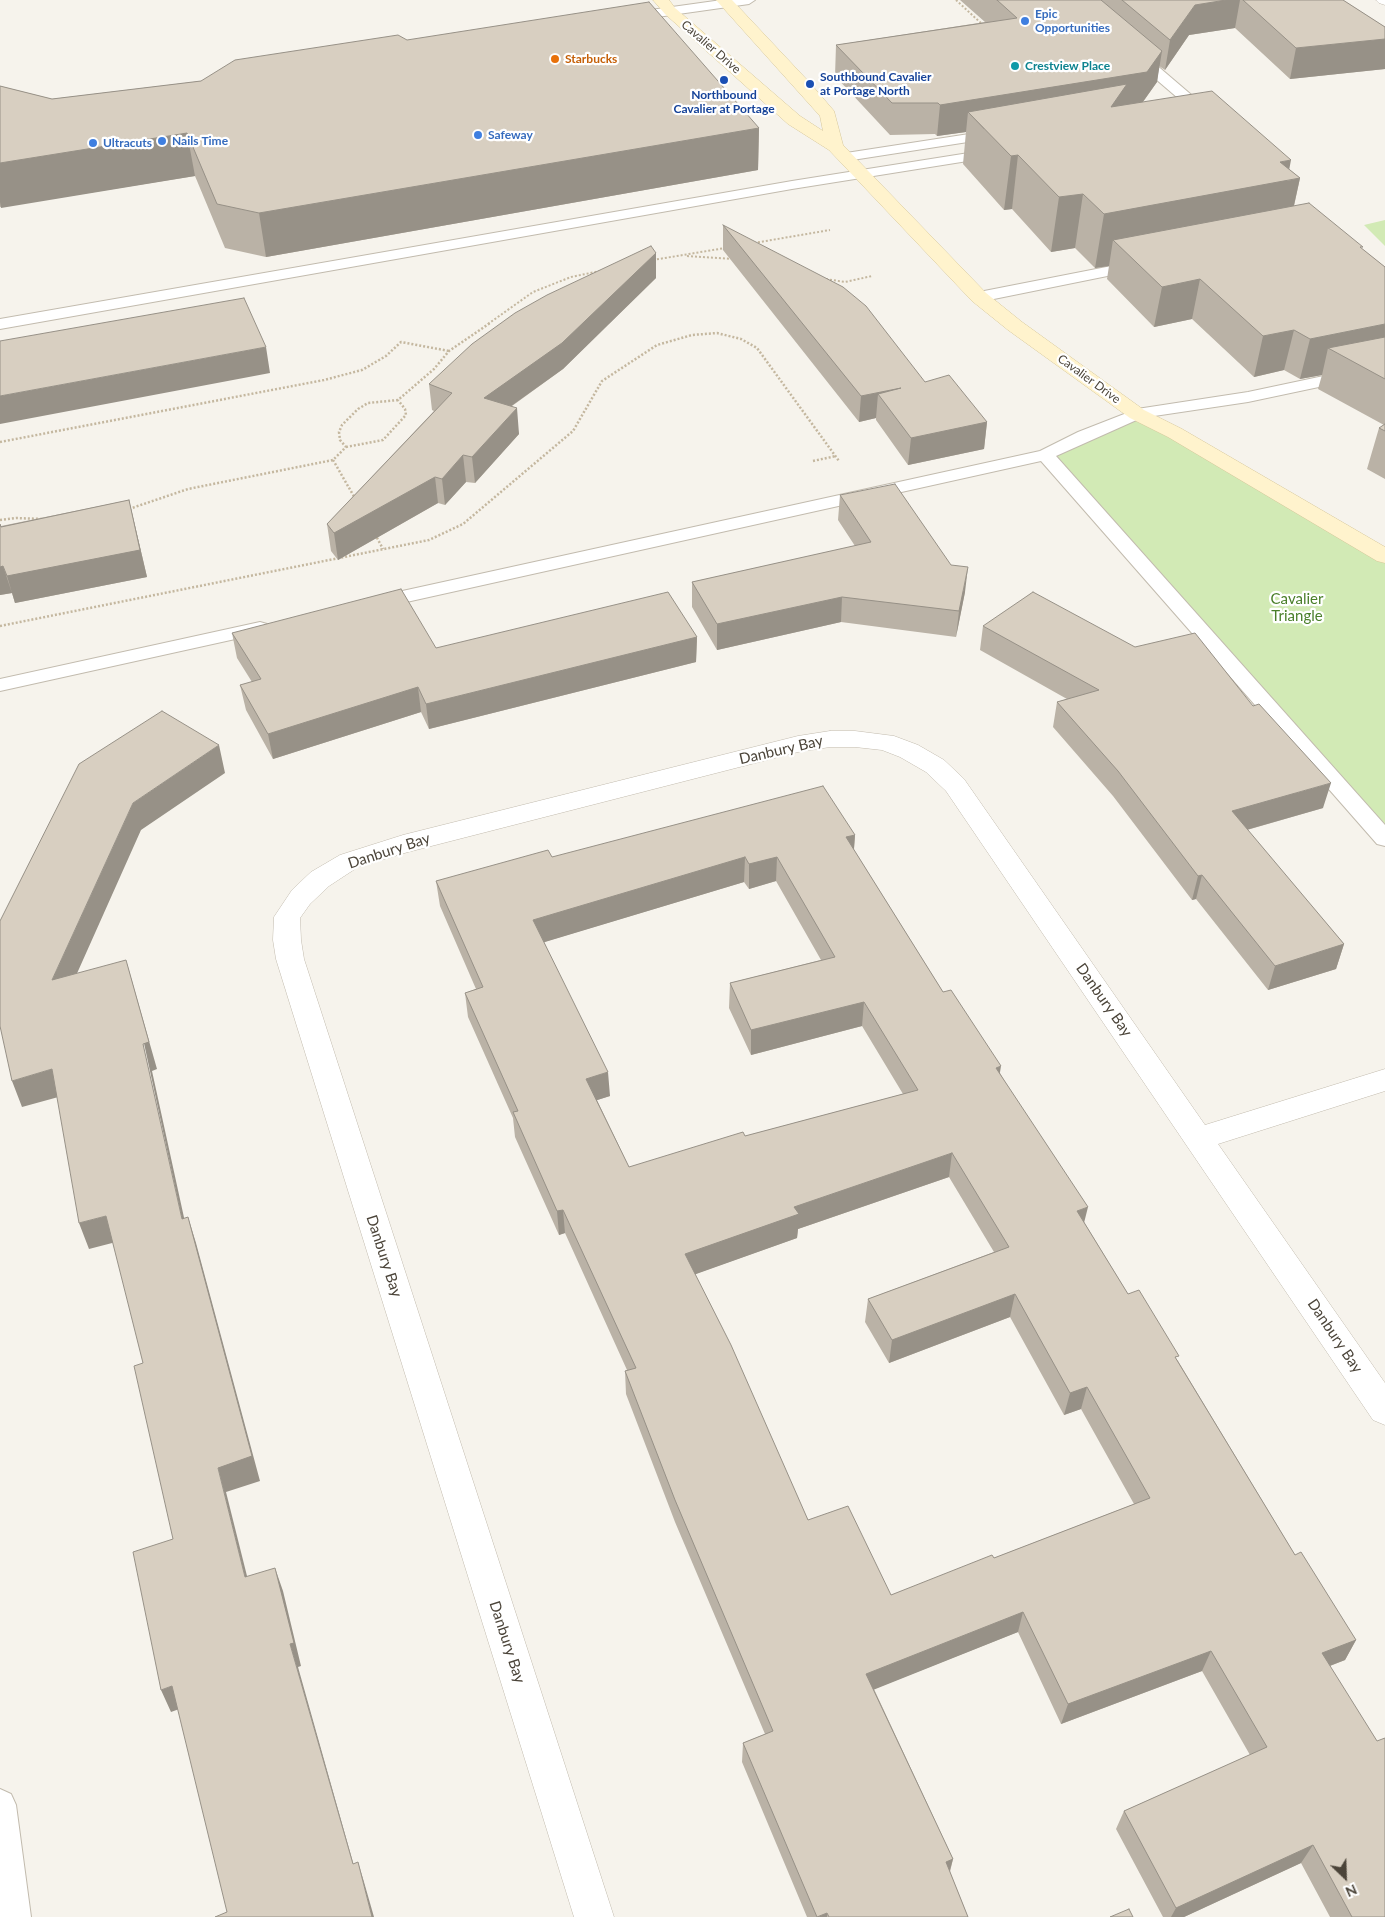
<!DOCTYPE html>
<style>
body{margin:0}
#map{position:relative;width:1385px;height:1917px;overflow:hidden;background:#f6f3ec;font-family:Lato,sans-serif}
canvas{display:block}
.north{position:absolute;left:1320px;top:1852px;width:50px;height:50px;-webkit-text-stroke:4px #fff;paint-order:stroke;rotate:156deg;font-size:14px;font-weight:700;line-height:20px;text-align:center;color:#4b4439}
.north::after{content:'';display:block;margin:auto;width:18px;height:22px;background:#4b4439;clip-path:polygon(50% 0,100% 100%,50% 72%,0 100%)}
</style>
<div id="map">
<canvas width="1385" height="1917"></canvas>
<div class="north">N</div>
</div>
<script>
const ctx = document.querySelector('canvas').getContext('2d');
ctx.lineJoin = 'round';
function paint(path, color) { ctx.fillStyle = color; ctx.fill(path, 'evenodd'); }
const toPath = rows => new Path2D(rows.map(r => 'M' + r).join(''));
function strokePath(path, color, width, dash) { ctx.strokeStyle = color; ctx.lineWidth = width; ctx.lineCap = dash ? 'butt' : 'round'; ctx.setLineDash(dash || []); ctx.stroke(path); }
function drawText(font, color, halo, rows, align = 'center') {
  ctx.font = font + ' Lato,sans-serif'; ctx.lineWidth = 4.5; ctx.setLineDash([]); ctx.textBaseline = 'middle'; ctx.strokeStyle = halo; ctx.fillStyle = color; for (const [text, x, y, turn = 0] of rows) {
    ctx.save(); ctx.translate(x, y); ctx.rotate((+turn || 0) * Math.PI / 180); ctx.textAlign = isNaN(turn) ? turn : align; if (halo) ctx.strokeText(text, 0, 0); ctx.fillText(text, 0, 0); ctx.restore();
  }
}
paint(toPath([
 [1385,220,1385,246,1364,225],
 [1137,414,1385,556,1385,839,1045,455]
]), '#d2eab5');
const lane = toPath([
 [722,0,755,0,749,4,629,21,623,17,629,13,722,0],
 [1135,50,1140,51,1195,98,1197,101,1195,104,1167,109,1162,108,1160,105,1162,102,1179,99,1130,57,1128,54,1130,51,1135,50],
 [995,130,1002,134,1000,137,846,161,841,160,839,157,841,154,846,153,995,130],
 [994,149,999,150,1001,153,999,156,792,189,0,329,0,319,792,181,994,149],
 [1137,261,1142,263,1145,266,1142,269,979,302,973,300,971,297,973,294,979,292,1137,261],
 [1385,363,1385,373,1248,402,1141,418,1056,456,1385,825,1385,846,1377,844,1041,461,375,609,368,607,366,603,368,599,375,597,1040,451,1078,432,1137,409,1248,392,1385,363],
 [260,622,267,624,270,628,267,632,0,691,0,679,260,622],
 [0,1789,11,1794,16,1805,31,1917,0,1917,0,1789]
]);
const street = toPath([
 [1376,0,1385,0,1385,5,1379,3,1376,0],
 [830,731,855,731,894,736,918,745,944,760,964,779,1205,1125,1385,1069,1385,1091,1218,1144,1385,1383,1385,1425,1373,1420,946,791,926,772,900,757,882,750,855,747,830,747,798,752,408,852,358,867,329,886,310,904,300,918,301,940,304,959,614,1917,574,1917,276,959,273,940,274,917,292,890,311,872,340,855,403,835,798,736,830,731]
]);
const secondary = toPath([
 [653,0,669,0,675,8,800,116,823,131,820,116,716,0,732,0,810,83,834,111,843,145,986,293,1022,322,1144,410,1182,429,1385,547,1385,563,1377,561,1168,437,1130,418,1008,330,972,301,829,150,788,124,665,14,653,0]
]);
strokePath(lane, '#c2bbae', 2);
strokePath(street, '#c2bbae', 1);
strokePath(secondary, '#d6c79b', 1);
strokePath(toPath([
 [956,0,983,25],
 [754,243,830,230],
 [687,256,733,259],
 [653,260,725,248],
 [826,279,845,282,872,276],
 [488,324,533,292,571,277,600,271]
]), '#c4b79f', 2, [2, 2]);
strokePath(toPath([
 [0,442,324,380,362,370,386,356,401,342,449,351],
 [346,447,383,440,406,415,405,409,398,400],
 [333,460,356,500],
 [813,461,836,456],
 [129,509,188,489,333,460,346,447,340,440,339,432,342,425,358,409,368,403,398,400,434,369,449,351,490,323],
 [0,520,16,518,42,519],
 [375,534,383,549],
 [0,626,429,540,463,524,573,431,602,381,657,345,692,335,717,333,741,339,757,348,839,461]
]), '#c4b79f', 2.5, [2, 2]);
paint(lane, '#fff');
paint(street, '#fff');
paint(secondary, '#fff3cd');
paint(toPath([
 [960,0,1343,0,1385,27,1385,69,1290,79,1235,28,1189,35,1165,70,1159,66,1157,82,1143,102,1289,169,1300,178,1294,206,1362,249,1385,267,1385,479,1367,469,1379,428,1384,425,1318,389,1322,375,1300,379,1284,370,1254,377,1192,319,1154,327,1107,279,1109,266,1095,268,1075,248,1051,252,1012,209,1004,210,963,164,966,132,937,136,935,134,890,135,835,76,836,45,985,22],
 [407,40,759,128,758,170,266,257,225,248,195,176,0,207,0,86,52,99,201,81],
 [723,225,925,382,987,422,984,449,908,465,876,420,876,418,859,422,723,250],
 [656,253,656,278,563,369,512,406,519,434,475,483,466,482,445,505,438,503,338,560,331,551,327,524,434,411,432,410,429,384],
 [840,495,965,592,956,637,841,622,717,650,692,607,692,582,855,546,838,520],
 [129,500,147,577,15,603,12,593,0,595,1,526],
 [983,626,1323,808,1247,830,1344,944,1336,969,1268,990,1196,899,1192,900,1113,796,1053,727,1057,702,1067,699,980,650],
 [232,633,436,648,697,637,696,662,429,729,421,712,273,759,246,710,240,685,252,682,237,658],
 [855,835,854,850,943,992,1000,1073,1084,1222,1128,1294,1178,1361,1295,1555,1356,1640,1345,1660,1330,1666,1385,1917,1330,1917,1301,1863,1184,1917,1163,1917,1116,1829,1124,1811,1250,1755,1202,1671,1061,1724,1018,1632,874,1689,953,1859,950,1872,968,1917,807,1917,742,1762,743,1743,765,1734,675,1522,626,1394,625,1371,627,1370,565,1233,559,1235,515,1137,513,1118,468,1017,465,993,476,989,440,906,436,881,552,857],
 [776,881,821,960,730,983,729,1008,751,1055,862,1026,903,1094,629,1167,597,1100,610,1096,544,942,744,882,749,889],
 [949,1177,994,1252,868,1299,865,1322,889,1363,1010,1317,1064,1415,1081,1409,1134,1504,994,1558,891,1595,808,1520,695,1274,797,1238,798,1229]
]), '#bab2a6');
paint(toPath([
 [1226,0,1240,0,1235,28,1189,35,1165,70,1170,40,1195,5],
 [1385,39,1385,69,1290,79,1296,48],
 [1162,51,1157,82,1142,103,984,129,968,112,966,132,937,136,940,105],
 [759,128,758,170,266,257,259,213],
 [187,133,195,176,1,208,0,202,0,163],
 [1018,155,1012,209,1004,210,1011,156],
 [1291,160,1287,181,1300,178,1288,232,1113,240,1109,266,1095,268,1104,214,1280,162],
 [1083,194,1075,248,1051,252,1059,197],
 [656,253,656,278,563,369,486,424,484,398],
 [1200,279,1192,319,1154,327,1162,287],
 [1385,324,1385,362,1328,348,1322,375,1300,379,1310,339],
 [1294,330,1284,370,1254,377,1263,336],
 [266,347,270,373,0,424,0,396],
 [901,388,878,394,876,418,859,422,861,396],
 [517,408,519,434,475,483,472,457],
 [987,422,984,449,908,465,911,438],
 [463,455,466,482,445,505,442,479],
 [435,477,438,503,338,560,334,533],
 [129,500,147,577,15,603,7,576],
 [3,566,12,593,0,595,0,567],
 [968,567,965,592,956,637,959,611],
 [842,597,841,622,717,650,717,624],
 [697,637,696,662,429,729,426,704],
 [418,687,421,712,273,759,268,734],
 [219,745,225,773,141,830,62,1007,52,980,133,803],
 [1331,783,1323,808,1225,836,1232,811],
 [855,835,853,860,846,837],
 [745,857,744,882,535,945,533,920],
 [777,857,776,881,749,889,749,864],
 [1202,875,1196,899,1192,900,1198,876],
 [1344,944,1336,969,1268,990,1275,966],
 [126,960,157,1069,152,1071,190,1245,182,1219],
 [864,1002,862,1026,751,1055,751,1030],
 [1001,1066,997,1091,996,1068],
 [52,1069,62,1096,22,1107,12,1081],
 [608,1072,610,1096,588,1103,586,1079],
 [952,1153,949,1177,798,1229,797,1238,685,1278,685,1254,794,1207],
 [1088,1207,1082,1231,1077,1211],
 [563,1210,565,1233,559,1235,557,1211],
 [106,1216,116,1242,89,1249,79,1223],
 [188,1217,196,1243,260,1481,226,1492,253,1600,245,1577,218,1468],
 [1015,1294,1010,1317,889,1363,892,1340],
 [1087,1387,1081,1409,1064,1415,1070,1393],
 [275,1568,283,1591,301,1666,298,1667,359,1884,353,1864,290,1644],
 [1023,1612,1018,1632,863,1694,866,1674],
 [1356,1640,1345,1660,1311,1673,1322,1653],
 [1211,1651,1202,1671,1061,1724,1068,1704],
 [172,1686,182,1708,171,1712,161,1690],
 [1313,1845,1301,1863,1184,1917,1171,1917,1176,1908],
 [953,1859,948,1877,946,1862],
 [358,1862,364,1882,374,1917,372,1917],
 [827,1913,827,1917,818,1917]
]), '#979187');
const building = toPath([
 [997,0,1101,0,1162,51,1147,72,940,105,938,103,892,103,836,45,1017,18,997,0],
 [1122,0,1226,0,1195,5,1170,40,1122,0],
 [1243,0,1343,0,1385,27,1385,39,1296,48,1243,0],
 [649,2,759,128,259,213,217,204,187,133,0,163,0,86,52,99,201,81,235,60,398,35,407,40,649,2],
 [1127,84,1111,107,1212,91,1291,160,1280,162,1300,178,1104,214,1083,194,1059,197,1018,155,1011,156,968,112,1127,84],
 [1309,203,1363,247,1360,247,1385,267,1385,324,1310,339,1294,330,1263,336,1200,279,1162,287,1113,240,1309,203],
 [723,225,843,287,866,306,925,382,949,375,987,422,911,438,878,394,901,388,861,396,723,225],
 [651,246,656,253,562,343,484,398,517,408,472,457,463,455,442,479,435,477,334,533,327,524,452,393,429,384,472,344,515,313,547,295,651,246],
 [244,298,266,347,0,396,0,341,244,298],
 [1385,337,1385,379,1328,348,1385,337],
 [1385,424,1385,431,1379,428,1385,424],
 [895,484,951,565,968,567,959,611,842,597,717,624,692,582,871,542,840,495,895,484],
 [129,500,140,550,7,576,3,566,0,567,0,524,1,527,129,500],
 [401,589,436,648,668,592,697,637,426,704,418,687,268,734,240,685,261,679,232,633,401,589],
 [1033,592,1135,647,1195,633,1253,706,1259,704,1331,783,1232,811,1344,944,1275,966,1202,875,1198,876,1118,771,1057,702,1099,690,983,626,1033,592],
 [162,711,219,745,133,803,52,980,126,960,149,1042,143,1044,182,1219,188,1217,252,1456,218,1468,245,1577,275,1568,294,1643,290,1644,353,1864,358,1862,372,1917,215,1917,227,1912,172,1686,161,1690,133,1552,173,1539,134,1366,143,1363,106,1216,79,1223,52,1069,12,1081,0,1026,0,921,79,764,162,711],
 [823,786,855,835,846,837,943,992,951,990,1001,1066,996,1068,1088,1207,1077,1211,1128,1294,1139,1290,1179,1356,1175,1357,1295,1555,1301,1552,1356,1640,1322,1653,1377,1741,1385,1738,1385,1917,1352,1917,1313,1845,1176,1908,1124,1811,1267,1747,1211,1651,1068,1704,1023,1612,866,1674,953,1859,946,1862,968,1917,829,1917,827,1913,817,1917,743,1743,773,1731,675,1500,625,1371,636,1368,563,1210,557,1211,513,1112,518,1111,465,993,483,987,436,881,548,850,552,857,823,786],
 [745,857,749,864,777,857,835,957,730,983,751,1030,864,1002,918,1090,745,1136,743,1132,629,1167,586,1079,608,1072,533,920,745,857],
 [952,1153,1009,1247,868,1299,892,1340,1015,1294,1070,1393,1087,1387,1150,1498,994,1558,992,1555,891,1595,848,1506,808,1520,731,1345,685,1254,799,1214,794,1207,952,1153],
 [1129,1909,1133,1917,1110,1917,1129,1909]
]);
paint(building, '#d8cfc1');
strokePath(building, '#979187', 1);
for (const [x, y, r, color] of [
 [1025,21,5,"#3f7fe0"],
 [555,59,5,"#e8710a"],
 [1015,66,5,"#0f9aa8"],
 [724,80,5,"#1a4fb4"],
 [810,84,5,"#1a4fb4"],
 [478,135,5,"#3f7fe0"],
 [162,141,5,"#3f7fe0"],
 [93,143,5,"#3f7fe0"]
]) { const dot = new Path2D(); dot.arc(x, y, r, 0, 2 * Math.PI); ctx.fillStyle = color; ctx.fill(dot); strokePath(dot, '#fff', 2); }
drawText('bold 12px', '#366cbe', '#fff', [
 ["Epic",1035,14],
 ["Opportunities",1035,28],
 ["Safeway",488,135],
 ["Nails Time",172,141],
 ["Ultracuts",103,143]
], 'left');
drawText('12px', '#4b4439', '#fff', [
 ["Cavalier Drive",711,47,41],
 ["Cavalier Drive",1089,379,36]
]);
drawText('bold 12px', '#c56008', '#fff', [
 ["Starbucks",565,59]
], 'left');
drawText('bold 12px', '#0d838f', '#fff', [
 ["Crestview Place",1025,66]
], 'left');
drawText('bold 12px', '#164399', '#fff', [
 ["Southbound Cavalier",820,77],
 ["at Portage North",820,91],
 ["Northbound",724,95,"center"],
 ["Cavalier at Portage",724,109,"center"]
], 'left');
drawText('15px', '#4a7f2a', '#fff', [
 ["Cavalier",1297,599],
 ["Triangle",1297,616]
]);
drawText('15px', '#4b4439', '#fff', [
 ["Danbury Bay",781,750,-13],
 ["Danbury Bay",389,851,-18],
 ["Danbury Bay",1104,1000,55],
 ["Danbury Bay",384,1256,72],
 ["Danbury Bay",1335,1336,56],
 ["Danbury Bay",507,1642,72]
]);
</script>
